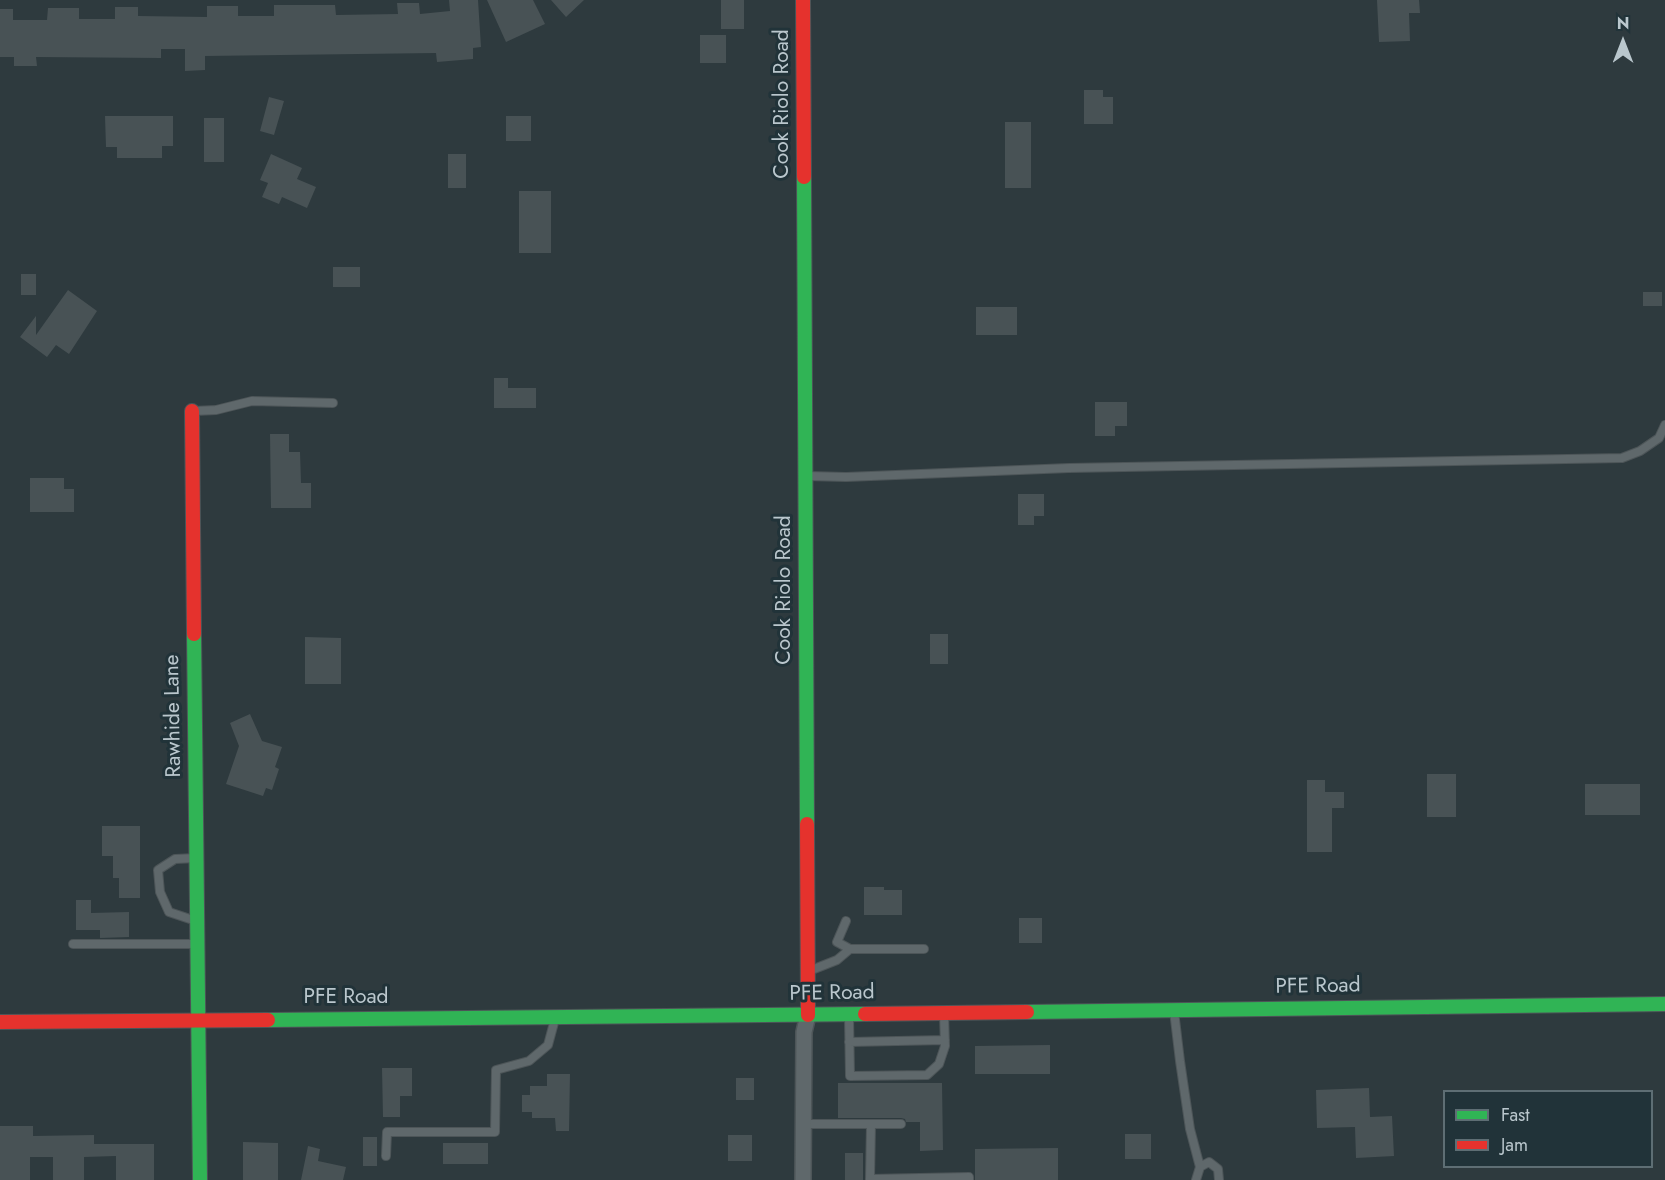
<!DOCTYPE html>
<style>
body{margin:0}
#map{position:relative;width:1665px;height:1180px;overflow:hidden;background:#2e3a3e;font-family:Jost,sans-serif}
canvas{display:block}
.legend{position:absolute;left:1443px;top:1090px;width:210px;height:78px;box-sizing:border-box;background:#213339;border:2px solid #5e6e74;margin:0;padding:8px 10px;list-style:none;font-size:18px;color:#bac7cd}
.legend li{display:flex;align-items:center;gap:12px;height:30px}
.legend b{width:30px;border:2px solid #5e6e74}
.north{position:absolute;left:1593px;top:12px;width:60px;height:60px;-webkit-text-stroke:4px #213339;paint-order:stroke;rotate:0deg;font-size:16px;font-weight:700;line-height:24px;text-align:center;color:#bac7cd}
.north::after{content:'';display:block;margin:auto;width:21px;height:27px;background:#bac7cd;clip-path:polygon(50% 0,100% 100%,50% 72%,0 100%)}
</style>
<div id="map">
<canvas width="1665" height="1180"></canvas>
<ul class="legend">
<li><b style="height:8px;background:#30b455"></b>Fast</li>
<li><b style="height:8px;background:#e5322d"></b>Jam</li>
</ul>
<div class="north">N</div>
</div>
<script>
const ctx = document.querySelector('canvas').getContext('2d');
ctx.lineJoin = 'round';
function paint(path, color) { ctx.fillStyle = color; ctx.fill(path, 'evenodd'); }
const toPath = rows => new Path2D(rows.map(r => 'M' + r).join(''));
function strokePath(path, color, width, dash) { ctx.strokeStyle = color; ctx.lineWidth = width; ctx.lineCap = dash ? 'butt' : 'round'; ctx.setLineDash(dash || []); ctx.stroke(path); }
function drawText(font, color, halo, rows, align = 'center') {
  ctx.font = font + ' Jost,sans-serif'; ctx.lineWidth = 6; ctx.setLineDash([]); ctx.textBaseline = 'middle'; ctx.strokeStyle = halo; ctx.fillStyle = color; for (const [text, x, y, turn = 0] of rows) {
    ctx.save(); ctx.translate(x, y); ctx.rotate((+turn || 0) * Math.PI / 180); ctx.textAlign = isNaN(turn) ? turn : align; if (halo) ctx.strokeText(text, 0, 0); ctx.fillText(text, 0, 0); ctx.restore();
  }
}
paint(toPath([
 [449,0,478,0,481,47,473,48,473,59,437,62,436,53,205,56,205,70,185,71,185,49,161,49,161,58,36,57,37,66,14,66,14,57,0,57,0,9,13,9,13,20,47,20,48,8,79,8,79,19,115,19,115,7,138,7,138,16,207,17,207,6,238,6,238,16,274,16,274,5,335,5,336,15,398,14,397,3,419,3,420,14,450,11],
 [487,0,533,0,545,24,506,42],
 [551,0,584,0,566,17],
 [721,0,744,0,744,29,721,29],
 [1377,0,1419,0,1420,13,1409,13,1410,41,1379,42],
 [700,35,726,35,726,63,700,63],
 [1084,90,1103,90,1103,97,1113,97,1113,124,1084,124],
 [269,97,284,101,274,135,260,131],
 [105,116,173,116,173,146,162,146,162,158,117,158,117,147,106,147],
 [506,116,531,116,531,141,506,141],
 [204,118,224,118,224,162,204,162],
 [1005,122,1031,122,1031,188,1005,188],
 [271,154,302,168,297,179,316,187,307,208,282,197,279,204,262,197,268,183,260,180],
 [448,154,466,154,466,188,448,188],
 [519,191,551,191,551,253,519,253],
 [333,267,360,267,360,287,333,287],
 [21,274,36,274,36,295,21,295],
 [68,290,97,311,69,354,56,345,47,357,20,337,36,316,36,335],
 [1643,292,1662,292,1662,306,1643,306],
 [976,307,1017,307,1017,335,976,335],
 [494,378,508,378,508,388,536,388,536,408,494,408],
 [1095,402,1127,402,1127,426,1115,426,1115,436,1095,436],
 [270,434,289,434,289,452,300,452,301,483,311,483,311,508,271,508],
 [30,478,64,478,64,489,74,489,74,512,30,512],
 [1018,494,1044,494,1044,516,1034,516,1034,525,1018,525],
 [930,634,948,634,948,664,930,664],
 [305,637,341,638,341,684,305,684],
 [250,714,262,741,282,747,275,767,279,769,272,790,266,788,263,796,226,784,239,746,230,723],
 [1427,774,1456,774,1456,817,1427,817],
 [1307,780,1325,780,1325,792,1344,792,1344,808,1332,808,1332,852,1307,852],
 [1585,784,1640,784,1640,815,1585,815],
 [102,826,140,826,140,898,119,898,119,878,113,878,113,856,102,856],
 [864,887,884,887,884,890,902,890,902,915,864,915],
 [76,900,91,900,91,913,129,912,129,937,100,938,100,930,76,930],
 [1019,918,1042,918,1042,943,1019,943],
 [1050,1045,1050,1074,975,1074,975,1046],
 [382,1068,412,1068,412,1096,400,1096,400,1117,383,1117],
 [547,1074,570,1074,569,1131,556,1131,555,1118,532,1118,532,1112,522,1112,522,1095,530,1095,530,1086,547,1086],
 [736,1078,754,1078,754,1100,736,1100],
 [838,1083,942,1083,943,1150,920,1151,920,1122,906,1122,905,1119,901,1118,838,1118],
 [1369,1088,1370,1117,1392,1116,1394,1156,1356,1158,1355,1127,1317,1128,1316,1090],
 [0,1126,33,1126,33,1136,94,1135,94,1144,154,1144,154,1180,116,1180,116,1156,84,1157,84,1180,53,1180,53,1157,30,1157,30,1180,0,1180],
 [1125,1134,1151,1134,1151,1159,1125,1159],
 [728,1135,752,1135,752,1161,728,1161],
 [363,1137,377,1137,377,1166,363,1166],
 [243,1142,278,1143,278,1180,243,1180],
 [443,1143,488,1143,488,1164,443,1164],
 [308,1146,320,1149,318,1161,346,1167,343,1180,301,1180],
 [1058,1148,1058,1180,975,1180,975,1149],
 [845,1153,863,1153,863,1180,845,1180]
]), '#485255');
const lane = toPath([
 [194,411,216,410,252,401,333,403],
 [807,476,846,477,1069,468,1622,458,1640,451,1659,438,1665,425],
 [196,921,169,912,160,892,158,870,175,859,196,858],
 [846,921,837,942,850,949],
 [73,944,196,944],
 [809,971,837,960,850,949,924,949],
 [1174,1011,1180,1061,1190,1129,1200,1167,1196,1180],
 [849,1016,850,1076,927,1075,939,1064,945,1046,944,1014],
 [849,1042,945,1040],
 [803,1124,901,1124],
 [871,1124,870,1179,969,1177,969,1180],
 [386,1156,387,1132,495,1132,496,1070,529,1061,548,1045,555,1019],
 [1200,1167,1209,1162,1218,1169,1219,1180]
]);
const street = toPath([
 [803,1180,804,1032,808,1015]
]);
const fast = toPath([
 [804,177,807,824],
 [194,634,200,1180],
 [1027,1012,1665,1004],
 [268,1020,865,1014]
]);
const jam = toPath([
 [803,0,804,177],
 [192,411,194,634],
 [807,824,808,1015],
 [865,1014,1027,1012],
 [0,1022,268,1020]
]);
strokePath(lane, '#4d5558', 10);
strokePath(street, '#4d5558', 18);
strokePath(fast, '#4d5558', 16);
strokePath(jam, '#4d5558', 16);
strokePath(lane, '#5f686b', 8);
strokePath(street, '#5f686b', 15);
strokePath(fast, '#30b455', 14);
strokePath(jam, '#e5322d', 14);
drawText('21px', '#bac7cd', '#213339', [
 ["Cook Riolo Road",783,104,-90],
 ["Cook Riolo Road",785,590,-90],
 ["Rawhide Lane",174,716,-91],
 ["PFE Road",1318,987,-1],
 ["PFE Road",832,994,-1],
 ["PFE Road",346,998]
]);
</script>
